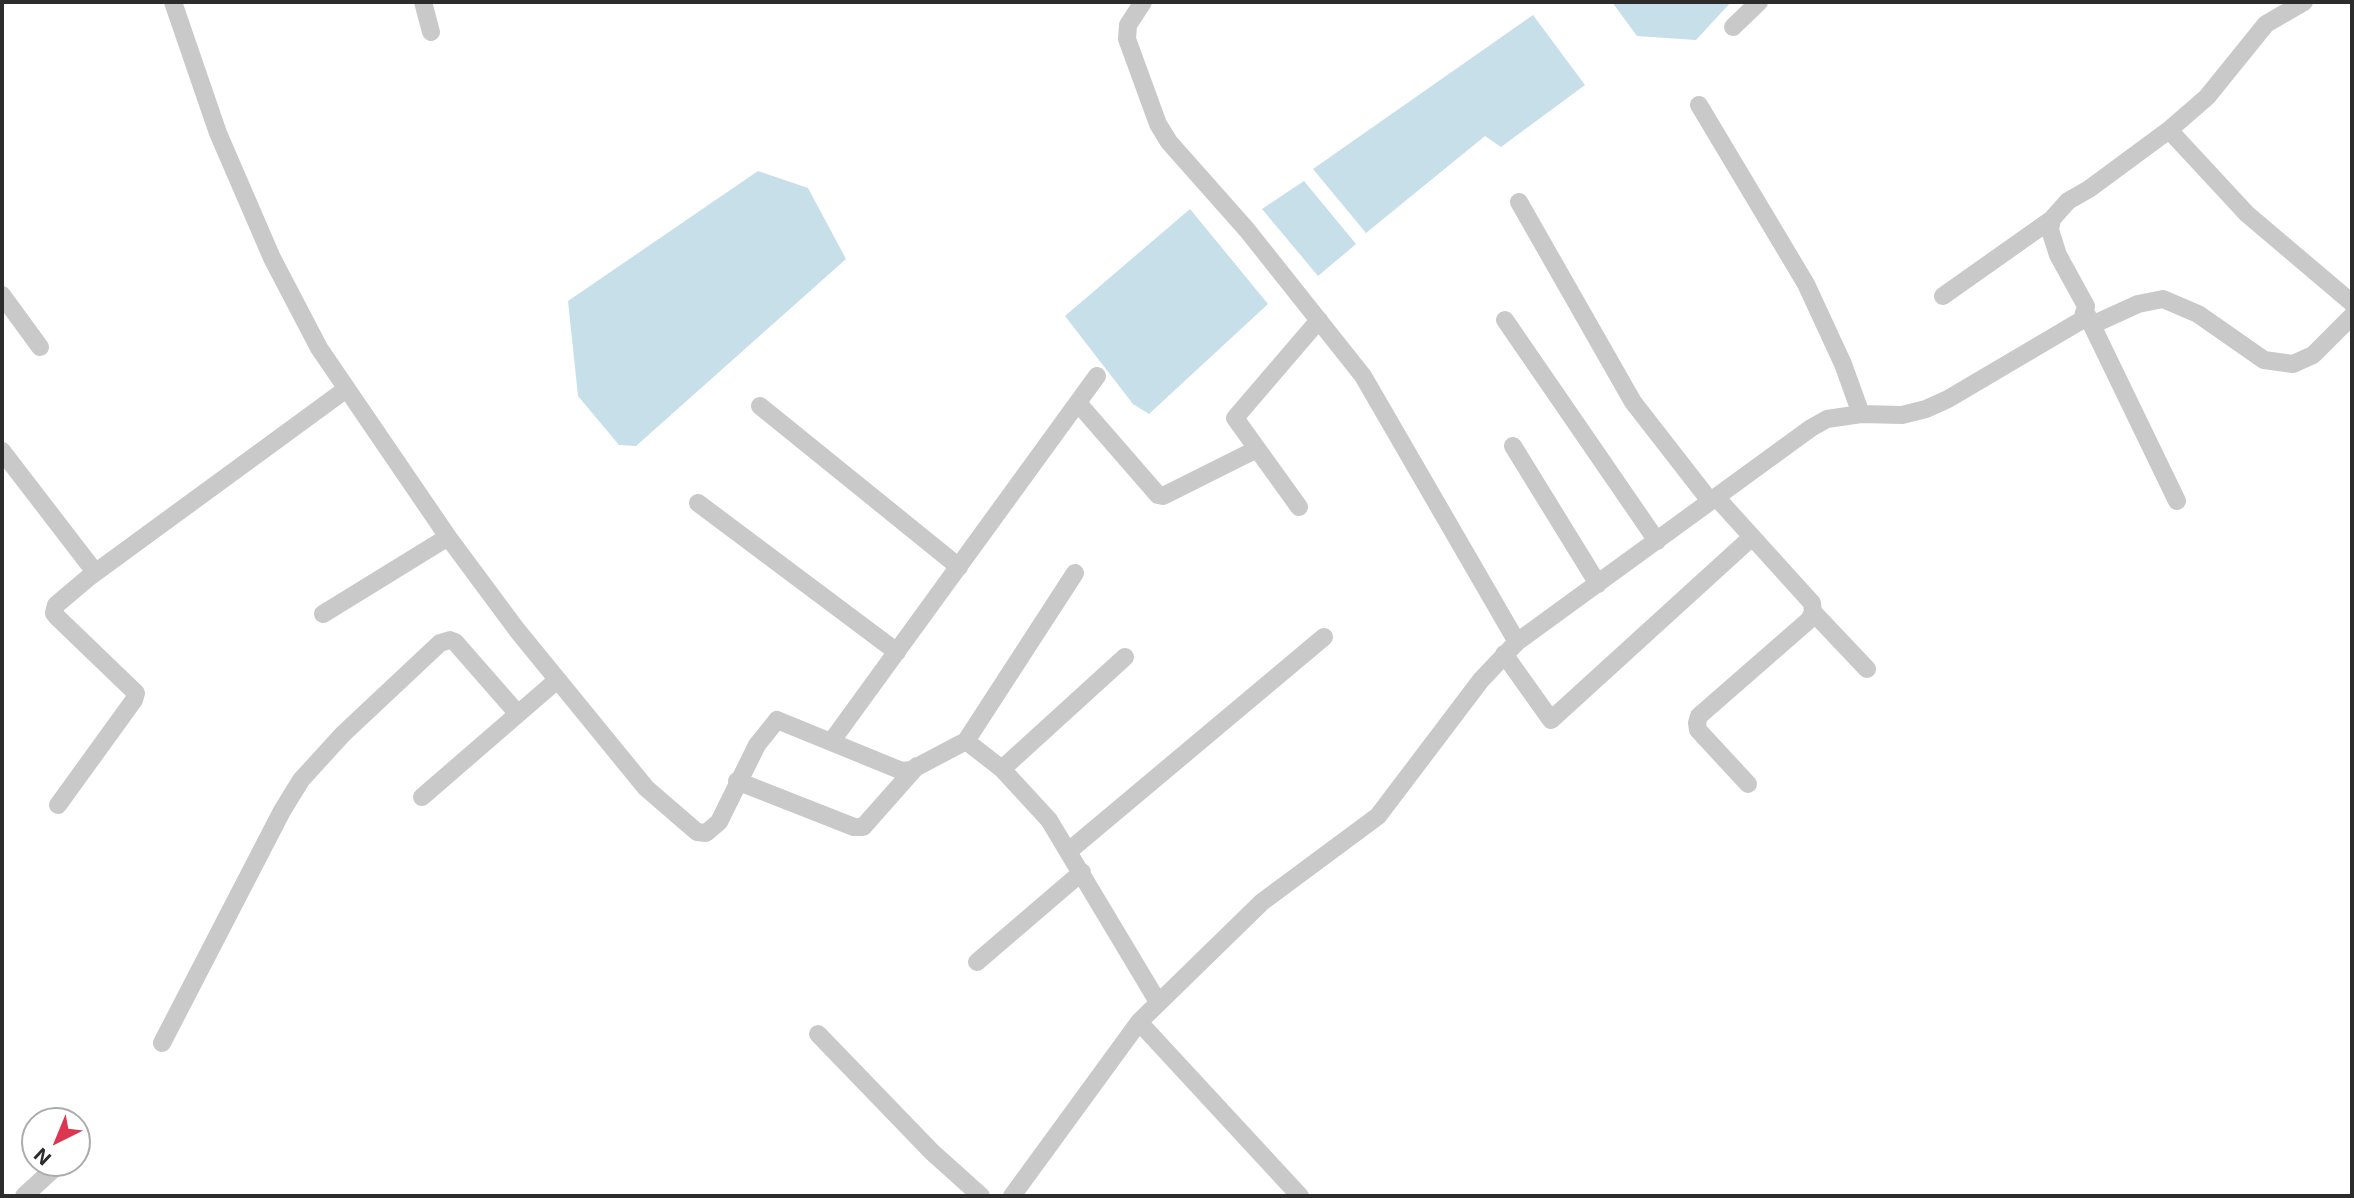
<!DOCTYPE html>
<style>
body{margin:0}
#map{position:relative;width:2354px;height:1198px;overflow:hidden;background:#fff;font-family:Inter,sans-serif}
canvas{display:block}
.frame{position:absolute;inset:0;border:4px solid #2c2c2c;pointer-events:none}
.north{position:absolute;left:21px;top:1107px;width:70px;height:70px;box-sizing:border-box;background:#fff;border:2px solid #ababab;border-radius:50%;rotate:223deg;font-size:19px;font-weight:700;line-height:28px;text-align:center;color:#2c2c2c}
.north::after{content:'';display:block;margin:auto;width:24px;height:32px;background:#dc3651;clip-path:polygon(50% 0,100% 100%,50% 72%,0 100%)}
</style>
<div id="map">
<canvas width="2354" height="1198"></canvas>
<div class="frame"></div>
<div class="north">N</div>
</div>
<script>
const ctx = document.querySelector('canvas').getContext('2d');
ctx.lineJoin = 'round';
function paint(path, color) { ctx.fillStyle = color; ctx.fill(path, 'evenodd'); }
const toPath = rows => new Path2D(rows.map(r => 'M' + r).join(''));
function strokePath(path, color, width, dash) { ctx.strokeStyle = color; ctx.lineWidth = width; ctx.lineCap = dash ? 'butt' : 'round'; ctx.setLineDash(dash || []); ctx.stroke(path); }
paint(toPath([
 [1612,2,1731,2,1696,40,1637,36],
 [1533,15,1585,85,1501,147,1485,136,1366,233,1313,169],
 [758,171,808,188,846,259,636,446,619,445,578,396,568,301],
 [1304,181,1356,244,1318,276,1262,209],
 [1190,209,1268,304,1149,414,1133,404,1065,316]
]), '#c7dfe9');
strokePath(toPath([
 [173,2,218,133,272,258,319,348,448,537,517,630,646,788,697,832,706,833,719,822,757,745,777,720,902,771,911,770,966,741,1002,769,1049,820,1158,1002],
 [423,2,431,32],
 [1143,2,1128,25,1127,39,1158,124,1169,142,1247,230,1363,376,1517,642],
 [1733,27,1759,2],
 [1699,105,1806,284,1843,364,1861,414],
 [2169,130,2247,214,2352,303],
 [1519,202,1633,402,1710,501],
 [2,295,40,347],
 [1943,296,2052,219],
 [2087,315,2177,501],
 [1505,320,1657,541],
 [2092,325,2138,304,2163,299,2198,314,2264,360,2293,364,2313,355,2352,316],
 [1078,403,1158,495,1163,496,1257,449],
 [760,406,959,567],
 [1513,446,1598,584],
 [2,451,95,572],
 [1716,497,1812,603,1813,612,1809,620,1699,716,1697,723,1698,730,1748,784],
 [698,503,897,652],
 [1299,507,1235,418,1319,320],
 [1813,612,1867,669],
 [323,614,448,537],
 [1504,654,1551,720,1752,537],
 [966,741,1075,573],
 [831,742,1097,376],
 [1002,769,1125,657],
 [737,781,854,827,863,827,917,766],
 [422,797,556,681],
 [58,805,134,700,136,693,57,617,54,613,56,605,88,578,345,390],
 [1070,850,1324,637],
 [977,962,1082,872],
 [1139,1022,1300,1196],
 [818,1034,932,1152,981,1196],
 [162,1043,282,811,301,780,343,734,440,643,450,640,455,642,518,714],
 [24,1196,60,1163],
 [1012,1196,1139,1022,1262,902,1378,816,1481,680,1517,642,1811,428,1827,419,1861,414,1902,415,1926,409,1948,399,2082,320,2086,306,2058,255,2050,230,2052,219,2068,201,2089,189,2169,130,2207,97,2266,24,2304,2]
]), '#c9c9c9', 18);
</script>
